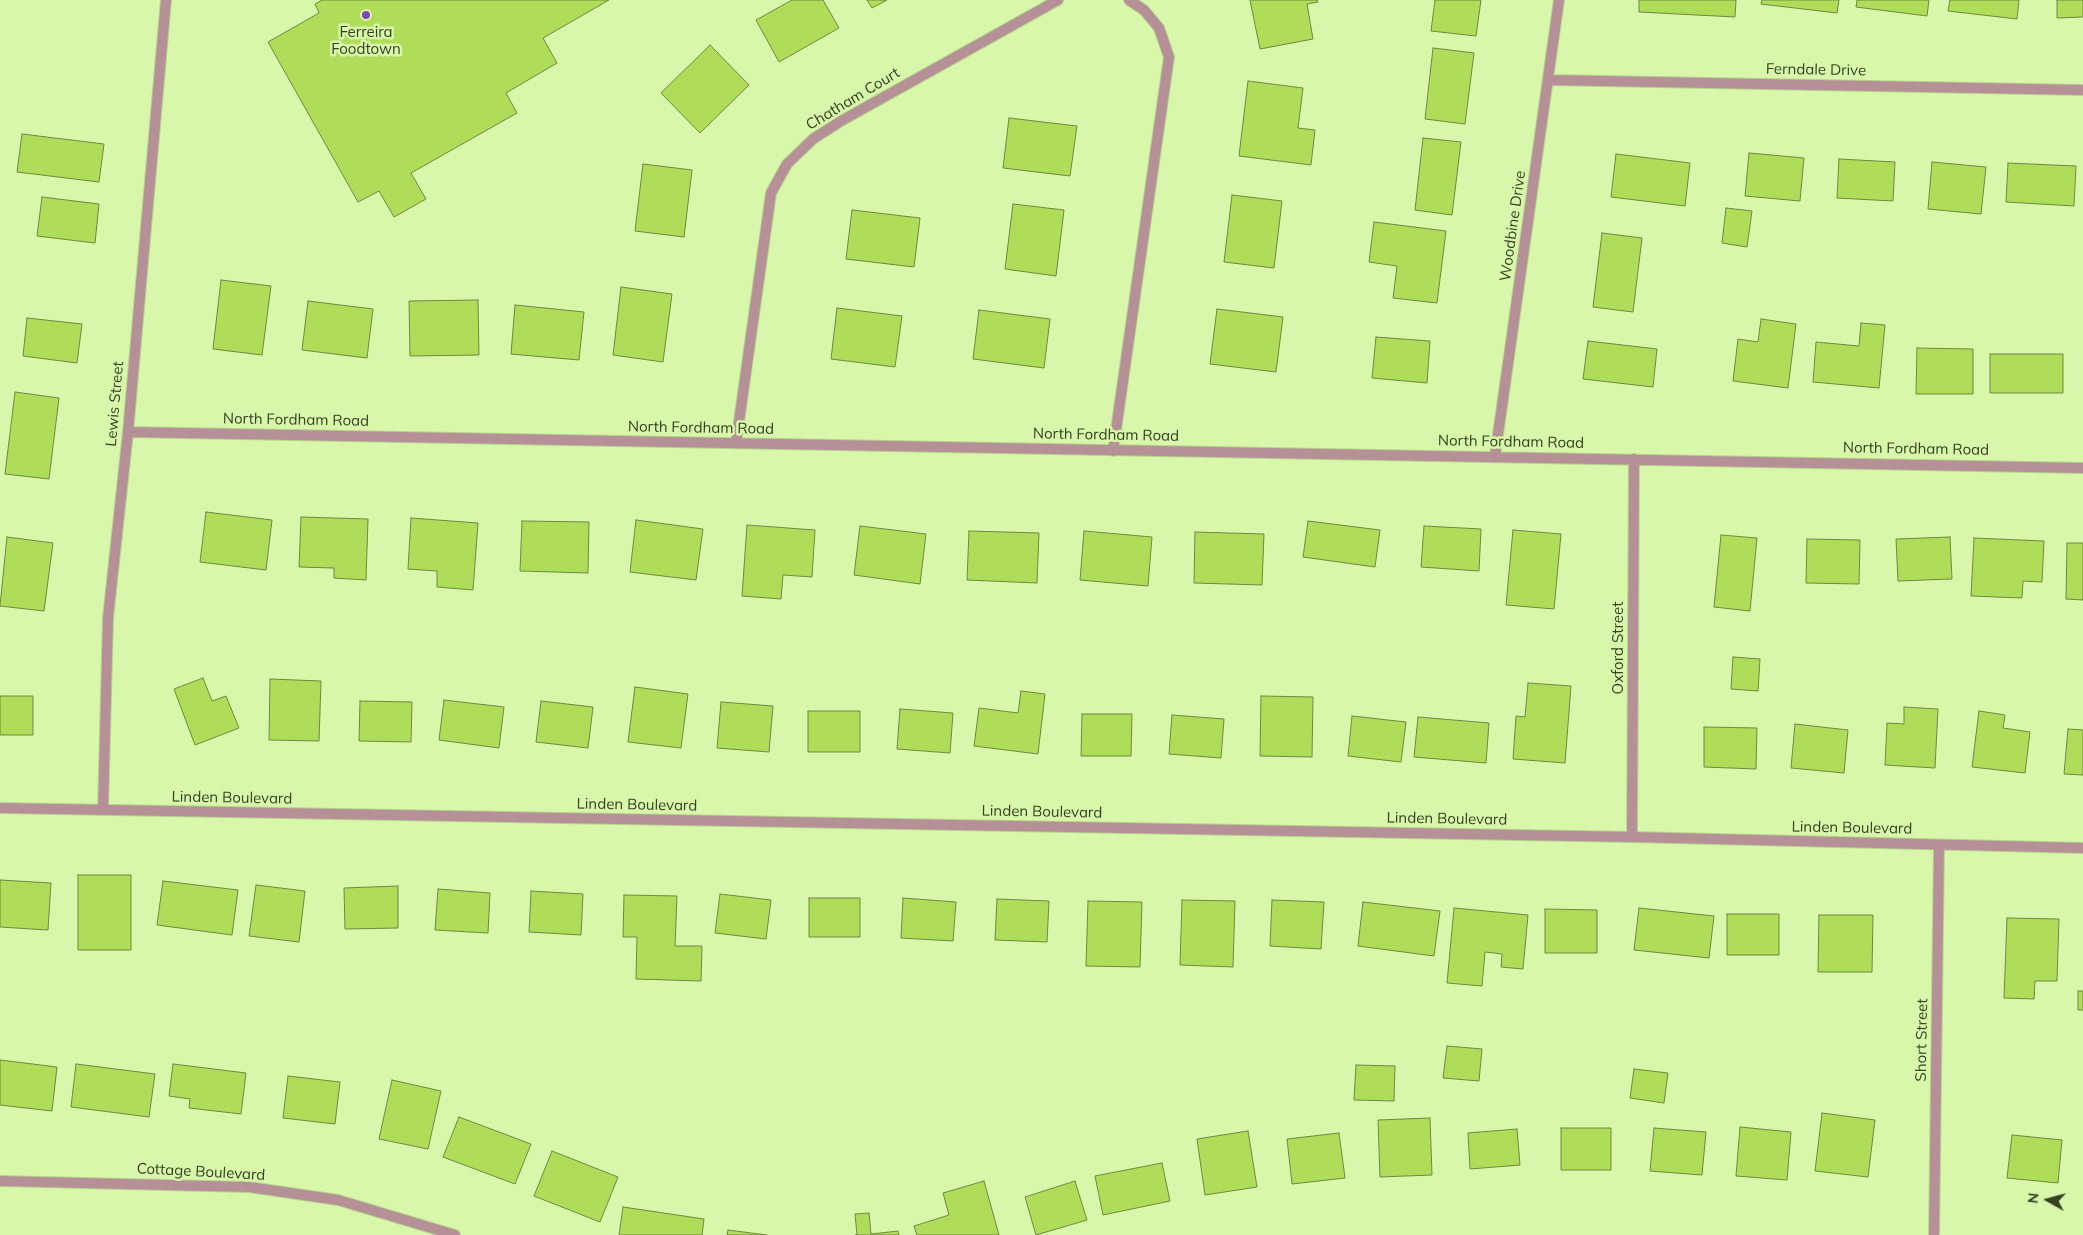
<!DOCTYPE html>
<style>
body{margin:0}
#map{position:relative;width:2083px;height:1235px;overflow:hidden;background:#d8f7aa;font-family:Mulish,sans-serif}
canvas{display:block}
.north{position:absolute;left:2023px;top:1175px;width:50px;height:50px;-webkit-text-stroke:4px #d8f7aa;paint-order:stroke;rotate:277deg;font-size:14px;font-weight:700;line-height:20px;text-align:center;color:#354122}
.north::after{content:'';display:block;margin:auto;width:18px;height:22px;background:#354122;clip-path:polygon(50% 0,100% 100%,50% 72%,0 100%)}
</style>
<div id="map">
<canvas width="2083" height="1235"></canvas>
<div class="north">N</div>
</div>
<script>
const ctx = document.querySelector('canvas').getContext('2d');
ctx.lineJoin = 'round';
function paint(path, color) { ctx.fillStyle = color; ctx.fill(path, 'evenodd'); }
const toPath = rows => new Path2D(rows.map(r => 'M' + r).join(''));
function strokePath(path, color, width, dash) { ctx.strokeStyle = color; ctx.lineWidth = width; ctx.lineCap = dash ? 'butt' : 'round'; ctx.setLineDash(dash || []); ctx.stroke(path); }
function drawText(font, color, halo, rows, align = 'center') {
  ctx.font = font + ' Mulish,sans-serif'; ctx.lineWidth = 5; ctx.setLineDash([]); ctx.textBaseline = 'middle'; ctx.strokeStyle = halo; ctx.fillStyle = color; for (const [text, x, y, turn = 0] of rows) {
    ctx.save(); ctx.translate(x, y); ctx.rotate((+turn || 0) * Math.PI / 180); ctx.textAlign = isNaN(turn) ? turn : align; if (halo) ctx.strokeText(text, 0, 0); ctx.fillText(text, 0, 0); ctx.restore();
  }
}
const building = toPath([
 [322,0,609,0,543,38,557,63,506,93,517,113,411,173,426,199,394,217,379,191,358,202,268,42,319,13,315,4,322,0],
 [792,0,823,0,839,28,779,62,756,20,792,0],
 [867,0,887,0,872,8,867,0],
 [1250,0,1317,0,1318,2,1307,4,1313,39,1260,49,1250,0],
 [1435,0,1481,0,1476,36,1431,31,1435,0],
 [1639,0,1736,0,1735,17,1639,12,1639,0],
 [1762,0,1839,0,1837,13,1761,4,1762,0],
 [1857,0,1929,0,1927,16,1856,7,1857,0],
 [1950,0,2019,0,2017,19,1948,11,1950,0],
 [2057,0,2083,0,2083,17,2057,18,2057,0],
 [710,45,749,85,700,133,661,93,710,45],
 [1433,48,1474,53,1465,124,1425,119,1433,48],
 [1248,81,1303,88,1298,128,1315,130,1311,165,1239,156,1248,81],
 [1009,118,1077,126,1070,176,1003,168,1009,118],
 [22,134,104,144,99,182,17,172,22,134],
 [1423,138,1461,142,1452,215,1415,210,1423,138],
 [1749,153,1804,158,1800,201,1745,196,1749,153],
 [1616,154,1690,163,1685,206,1611,197,1616,154],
 [1839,159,1895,162,1893,201,1837,198,1839,159],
 [1932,162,1986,167,1981,214,1928,209,1932,162],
 [2008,163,2076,166,2074,206,2006,202,2008,163],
 [643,164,692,170,684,237,635,231,643,164],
 [1232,195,1282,201,1274,268,1224,262,1232,195],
 [42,197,99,204,95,243,37,236,42,197],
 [1013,204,1064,210,1056,276,1005,269,1013,204],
 [1726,208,1752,211,1747,247,1722,243,1726,208],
 [852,210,920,218,914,267,846,259,852,210],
 [1374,222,1446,231,1437,303,1393,298,1397,266,1369,262,1374,222],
 [1602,233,1642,238,1633,312,1593,307,1602,233],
 [221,280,271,286,262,355,213,349,221,280],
 [621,287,672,294,663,362,613,355,621,287],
 [478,300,479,355,410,356,409,301,478,300],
 [308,301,373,309,367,358,302,350,308,301],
 [515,305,584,312,579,360,511,354,515,305],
 [837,308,902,316,895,367,831,359,837,308],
 [1217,309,1283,317,1276,372,1210,364,1217,309],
 [979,310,1050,319,1044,368,973,359,979,310],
 [27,318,82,324,77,363,23,356,27,318],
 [1761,319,1796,324,1788,388,1733,381,1738,339,1758,342,1761,319],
 [1861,323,1885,325,1879,388,1813,382,1816,342,1859,346,1861,323],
 [1376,337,1430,341,1427,383,1372,378,1376,337],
 [1588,341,1657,349,1653,387,1583,379,1588,341],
 [1917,348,1973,349,1973,394,1916,394,1917,348],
 [1990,354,2063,354,2063,393,1990,393,1990,354],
 [15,392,59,398,49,479,5,474,15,392],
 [206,512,272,520,266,570,200,562,206,512],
 [301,517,368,519,366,580,334,578,334,568,299,567,301,517],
 [411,518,478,523,473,590,437,587,437,571,408,569,411,518],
 [636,520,703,529,696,580,630,572,636,520],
 [522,521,589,522,588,573,520,571,522,521],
 [1308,521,1380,530,1375,567,1303,557,1308,521],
 [747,525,815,530,812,577,783,575,781,599,742,596,747,525],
 [860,526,926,534,920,584,854,575,860,526],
 [1424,526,1481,529,1479,571,1421,567,1424,526],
 [1513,530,1561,534,1554,609,1506,605,1513,530],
 [969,531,1039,533,1037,583,967,580,969,531],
 [1084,531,1152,537,1148,586,1080,580,1084,531],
 [1195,532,1264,534,1262,585,1194,583,1195,532],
 [1721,535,1757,538,1750,611,1714,607,1721,535],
 [7,537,53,543,44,611,0,606,7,537],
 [1950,537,1952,579,1898,581,1896,539,1950,537],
 [1974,538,2044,541,2042,582,2023,581,2022,598,1971,596,1974,538],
 [1807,539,1860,540,1859,584,1806,583,1807,539],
 [2067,543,2083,543,2083,600,2066,599,2067,543],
 [1733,657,1760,659,1758,691,1731,689,1733,657],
 [203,678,212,701,226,696,239,728,195,745,174,689,203,678],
 [270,679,321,681,319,741,269,740,270,679],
 [1528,683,1571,686,1565,763,1513,759,1516,716,1525,717,1528,683],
 [635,687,688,694,681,748,628,742,635,687],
 [1021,691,1045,694,1038,754,974,746,979,708,1018,713,1021,691],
 [0,696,33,696,33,735,0,735,0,696],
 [1261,696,1313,697,1312,757,1260,756,1261,696],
 [444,700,504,707,499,748,439,740,444,700],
 [360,701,412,702,411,742,359,741,360,701],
 [541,701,593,707,588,748,536,742,541,701],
 [721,702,773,706,769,752,717,748,721,702],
 [1904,707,1938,709,1935,768,1885,765,1887,723,1904,724,1904,707],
 [900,709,953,713,950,753,897,749,900,709],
 [808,711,860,711,860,752,808,752,808,711],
 [1979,711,2005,715,2003,728,2030,732,2025,773,1972,767,1979,711],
 [1082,714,1132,714,1131,756,1081,756,1082,714],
 [1172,715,1224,719,1221,758,1169,754,1172,715],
 [1352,716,1406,722,1401,762,1348,756,1352,716],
 [1418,717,1489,723,1486,763,1414,757,1418,717],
 [1795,724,1848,730,1844,773,1791,768,1795,724],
 [1704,727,1757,728,1756,769,1704,767,1704,727],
 [2068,729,2083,730,2083,775,2064,774,2068,729],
 [78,875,131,875,131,950,78,950,78,875],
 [0,880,51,883,48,930,0,927,0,880],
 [163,881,238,890,232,935,157,925,163,881],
 [256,885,305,891,299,942,249,936,256,885],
 [398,886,398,928,345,929,344,888,398,886],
 [438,889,490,893,488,933,435,930,438,889],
 [531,891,583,894,581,935,529,932,531,891],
 [720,894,771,900,766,939,715,933,720,894],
 [624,895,677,896,675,946,702,946,701,981,636,979,637,937,623,937,624,895],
 [809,898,860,898,860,937,809,937,809,898],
 [903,898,956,902,953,941,901,938,903,898],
 [997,899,1049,901,1047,942,995,940,997,899],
 [1182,900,1235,901,1233,967,1180,965,1182,900],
 [1272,900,1324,902,1321,949,1270,946,1272,900],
 [1088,901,1142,902,1140,967,1086,966,1088,901],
 [1363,902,1440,911,1434,956,1358,946,1363,902],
 [1454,908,1528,915,1523,969,1501,967,1502,954,1485,952,1482,986,1447,983,1454,908],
 [1639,908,1714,916,1709,958,1634,950,1639,908],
 [1545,909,1597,910,1597,953,1545,953,1545,909],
 [1727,914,1779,914,1779,955,1727,955,1727,914],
 [1819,915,1873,915,1872,972,1818,972,1819,915],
 [2007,918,2059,919,2057,981,2035,981,2034,999,2004,998,2007,918],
 [2078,991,2083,991,2083,1010,2078,1010,2078,991],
 [1447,1046,1482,1049,1479,1081,1443,1078,1447,1046],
 [0,1060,57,1067,52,1111,0,1105,0,1060],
 [76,1064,155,1074,149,1117,71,1107,76,1064],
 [173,1064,246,1073,241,1114,189,1108,190,1099,169,1096,173,1064],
 [1356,1065,1395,1066,1394,1101,1354,1100,1356,1065],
 [1634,1069,1668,1073,1664,1103,1630,1098,1634,1069],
 [288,1076,340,1082,335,1124,283,1118,288,1076],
 [392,1080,441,1091,428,1149,379,1139,392,1080],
 [1822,1113,1875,1120,1868,1177,1815,1171,1822,1113],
 [459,1117,531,1144,515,1184,443,1157,459,1117],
 [1430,1118,1432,1175,1380,1177,1378,1120,1430,1118],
 [1740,1127,1791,1132,1787,1180,1736,1176,1740,1127],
 [1561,1128,1611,1128,1611,1170,1561,1170,1561,1128],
 [1654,1128,1706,1132,1702,1175,1650,1171,1654,1128],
 [1517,1129,1520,1165,1470,1169,1468,1133,1517,1129],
 [1248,1131,1257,1187,1205,1195,1197,1139,1248,1131],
 [1339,1133,1345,1178,1292,1184,1287,1139,1339,1133],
 [2012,1135,2062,1140,2058,1183,2007,1178,2012,1135],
 [552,1151,618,1177,600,1222,534,1196,552,1151],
 [1162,1163,1170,1201,1103,1215,1095,1176,1162,1163],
 [984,1181,999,1235,917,1235,914,1226,949,1215,943,1193,984,1181],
 [1075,1181,1087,1220,1036,1235,1025,1197,1075,1181],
 [623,1207,704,1219,702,1235,619,1235,623,1207],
 [869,1213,871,1234,898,1231,899,1235,855,1235,857,1235,855,1214,869,1213],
 [728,1230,767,1235,727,1235,728,1230]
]);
paint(building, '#afdd5a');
strokePath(building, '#6e893f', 1);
const street = toPath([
 [1548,80,2083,90],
 [128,432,2083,468],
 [736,443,771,193,787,164,813,139,841,121,1058,0],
 [1113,451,1169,57,1159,28,1144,10,1129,0],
 [1495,456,1559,0],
 [0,808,1632,837,2083,848],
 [103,810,108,618,128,432,166,0],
 [1632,837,1634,459],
 [0,1181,249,1187,338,1200,455,1235],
 [1934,1235,1939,845]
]);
strokePath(street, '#b7d38f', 12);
strokePath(street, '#b69097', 10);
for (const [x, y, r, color] of [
 [366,15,5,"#8344b9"]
]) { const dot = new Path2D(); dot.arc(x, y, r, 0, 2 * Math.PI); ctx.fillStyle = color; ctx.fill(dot); strokePath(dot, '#d8f7aa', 2); }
drawText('15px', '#354122', '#d8f7aa', [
 ["Ferreira",366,32],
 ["Foodtown",366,49]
]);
drawText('15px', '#354122', '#d8f7aa', [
 ["Ferndale Drive",1816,70,1],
 ["Chatham Court",853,99,-31],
 ["Woodbine Drive",1513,226,-82],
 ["Lewis Street",115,404,-85],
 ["North Fordham Road",296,420,1],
 ["North Fordham Road",701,428,1],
 ["North Fordham Road",1106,435,1],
 ["North Fordham Road",1511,442,1],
 ["North Fordham Road",1916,449,1],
 ["Oxford Street",1618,648,-90],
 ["Linden Boulevard",232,798,1],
 ["Linden Boulevard",637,805,1],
 ["Linden Boulevard",1042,812,1],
 ["Linden Boulevard",1447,819,1],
 ["Linden Boulevard",1852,828,1],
 ["Short Street",1922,1040,-89],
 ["Cottage Boulevard",201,1172,3]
]);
</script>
